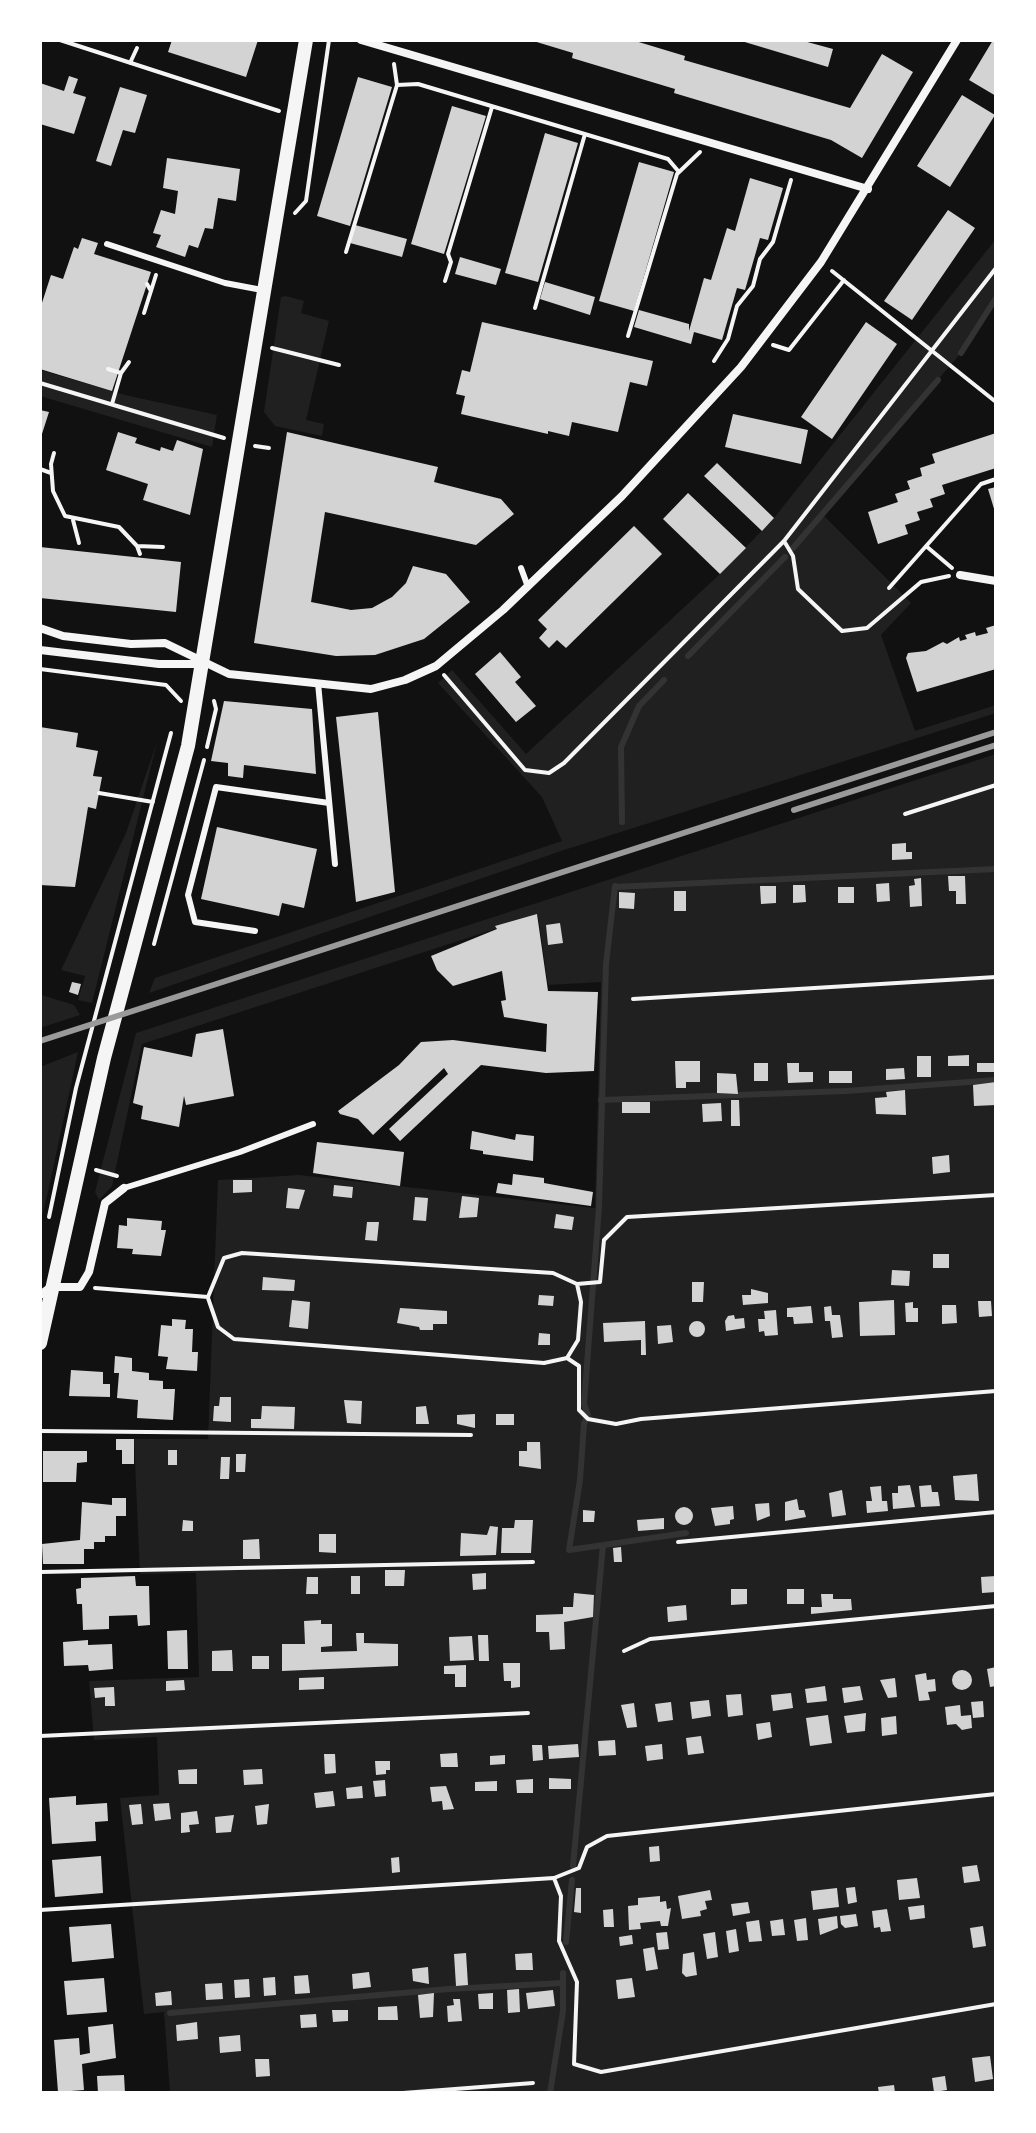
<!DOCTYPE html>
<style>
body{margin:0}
#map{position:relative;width:1036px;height:2133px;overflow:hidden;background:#111;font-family:"Golos Text",sans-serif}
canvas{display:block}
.frame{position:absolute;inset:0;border:42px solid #fff;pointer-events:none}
</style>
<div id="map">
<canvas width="1036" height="2133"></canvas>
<div class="frame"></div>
</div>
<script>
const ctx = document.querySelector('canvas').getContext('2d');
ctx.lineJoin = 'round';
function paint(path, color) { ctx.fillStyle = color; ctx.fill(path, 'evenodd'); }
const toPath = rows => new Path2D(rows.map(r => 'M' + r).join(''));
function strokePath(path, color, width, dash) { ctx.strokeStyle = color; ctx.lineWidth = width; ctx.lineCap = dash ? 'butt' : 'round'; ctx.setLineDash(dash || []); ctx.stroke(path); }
paint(toPath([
 [996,239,996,298,961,353,822,514,911,603,881,635,915,731,996,705,996,713,564,850,149,993,155,978,562,841,542,797,438,683,452,670,526,754,720,574,774,518],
 [286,296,304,301,301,313,329,321,306,420,324,424,322,436,275,426,264,412,281,297],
 [40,370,125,395,217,415,212,447,40,396],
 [157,742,92,1003,78,1000,85,976,61,970,126,833],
 [996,754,996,2093,170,2093,164,2012,144,2014,120,1798,159,1795,157,1737,94,1740,89,1681,199,1677,196,1573,140,1574,134,1439,208,1439,218,1180,299,1175,595,1208,601,982,548,985,538,915,142,1044,112,1186,99,1200,95,1192,136,1033],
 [42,995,74,1005,80,1015,40,1028],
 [78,1052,48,1192,40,1223,40,1067]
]), '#202020');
strokePath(toPath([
 [961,353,996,298],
 [793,548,938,380],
 [688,656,785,557],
 [622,822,621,747,639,706,664,680],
 [615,886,606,964,599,1207,584,1404,588,1415,584,1424,580,1480,569,1550,686,1533],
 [615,887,996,869],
 [601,1100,846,1091,996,1080],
 [573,1866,603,1545],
 [566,1942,572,1880],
 [170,2013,449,1989,563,1983],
 [550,2093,563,2011,563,1973]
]), '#333', 6);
paint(toPath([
 [172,40,258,40,246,77,168,52],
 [530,40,632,40,685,56,684,60,850,108,882,54,913,72,862,158,831,140,674,93,675,89,572,58,573,53],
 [738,40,800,40,833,49,828,67],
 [993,40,996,40,996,96,969,80],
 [69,76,78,79,73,93,86,97,74,134,40,124,40,83,64,91],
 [358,77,392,87,350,226,317,216],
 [120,87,147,95,135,133,123,130,111,166,96,161],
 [962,95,995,115,950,187,917,166],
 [452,106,486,116,444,254,411,244],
 [545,133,578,143,538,282,505,273],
 [167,158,240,169,236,201,218,198,213,229,205,228,198,248,189,245,185,257,156,247,161,235,153,233,161,210,175,214,178,191,163,188],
 [639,162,674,172,634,311,599,301],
 [750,178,783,188,768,240,760,238,745,290,737,288,722,340,694,332,691,344,634,327,639,310,689,324,689,331,704,278,711,280,727,228,735,231],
 [948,210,975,228,912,320,884,301],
 [355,225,407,239,402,257,350,243],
 [82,238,98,243,94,254,151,272,112,391,40,369,40,309,51,275,63,279,74,247,78,249],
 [460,257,501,269,496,285,455,274],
 [545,282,595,297,590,315,540,299],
 [482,322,653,361,647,386,630,382,618,432,572,422,569,436,548,431,548,434,461,414,465,396,456,394,462,370,470,372],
 [866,322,897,344,832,439,801,417],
 [40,410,49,412,41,437,40,437],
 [733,414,808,430,801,464,725,447],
 [118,432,137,438,135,443,160,451,161,447,173,451,177,440,203,449,190,515,143,500,148,484,106,470],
 [287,432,438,467,434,482,501,499,514,514,476,545,325,512,311,602,351,610,372,608,392,597,406,583,413,566,446,574,470,602,424,639,375,655,336,656,254,643],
 [996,433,996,468,942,485,945,494,930,499,933,507,917,512,920,520,905,525,908,534,878,544,868,512,898,502,895,494,910,489,907,481,922,476,920,468,935,463,932,454],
 [717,463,774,518,762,531,704,476],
 [996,487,996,512,995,512,988,489],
 [688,493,746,548,720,574,663,519],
 [634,526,662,554,566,648,557,640,549,648,539,638,547,629,538,620],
 [40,547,181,562,176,612,40,598],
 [996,625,996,669,917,692,906,658,908,653,926,651,943,642,947,644,959,637,960,641,967,639,965,635,975,632,976,636,988,633,986,628],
 [500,652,521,677,515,682,536,706,516,722,475,674],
 [224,701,312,709,316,774,244,765,243,778,228,776,228,763,211,761],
 [378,712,395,892,356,902,336,717],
 [40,727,78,733,76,747,98,751,93,776,102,777,96,809,88,807,75,887,40,885],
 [217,827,317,849,304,908,282,903,279,916,201,899],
 [906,843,906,852,912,852,912,859,892,860,892,844],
 [948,876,965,876,966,904,956,904,956,891,949,891],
 [921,878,922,906,910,907,909,886,915,885,914,879],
 [889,883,890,901,877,902,876,884],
 [793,885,805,885,806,902,793,903],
 [760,886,776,886,776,903,761,904],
 [838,887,854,887,854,903,838,903],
 [674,891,686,891,686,911,674,911],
 [619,892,635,893,634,909,619,908],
 [537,914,548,991,598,992,594,1071,546,1073,481,1065,400,1141,389,1129,448,1074,444,1068,373,1135,358,1119,340,1114,338,1111,399,1065,421,1042,453,1040,546,1052,547,1024,504,1017,501,1001,506,1000,502,971,453,986,437,970,431,956,497,929,495,926],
 [560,923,563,943,548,945,546,925],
 [72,982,81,984,78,995,69,992],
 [223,1029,234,1096,186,1105,184,1096,179,1127,141,1119,143,1106,133,1103,144,1047,192,1057,196,1034],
 [969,1055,969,1066,948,1066,948,1056],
 [917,1056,931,1056,931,1077,917,1077],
 [675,1061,700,1061,700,1082,686,1082,686,1088,676,1088],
 [754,1063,768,1063,768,1081,754,1081],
 [787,1063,799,1063,799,1072,813,1072,813,1082,788,1083],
 [977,1063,996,1063,996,1072,977,1072],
 [904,1068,905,1079,886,1080,886,1069],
 [829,1071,852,1071,852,1083,829,1083],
 [717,1073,736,1074,738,1094,717,1093],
 [996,1082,996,1105,974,1106,973,1085],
 [905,1090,906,1115,876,1114,875,1098,887,1097,886,1092],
 [731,1100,739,1100,740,1126,731,1126],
 [622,1102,650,1102,650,1113,622,1113],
 [721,1103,722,1121,703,1122,702,1104],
 [472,1131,515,1140,516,1134,534,1136,533,1161,483,1154,483,1151,470,1149],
 [317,1142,404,1152,400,1186,313,1173],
 [949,1155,950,1172,933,1174,932,1157],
 [513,1174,544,1178,544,1183,593,1192,591,1206,496,1193,498,1183,512,1185],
 [233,1180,252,1180,252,1192,233,1193],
 [334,1185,353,1187,352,1198,333,1196],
 [288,1188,305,1190,299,1209,286,1208],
 [462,1196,479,1198,477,1217,459,1218],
 [415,1197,428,1198,426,1221,413,1220],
 [556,1214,574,1217,572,1230,554,1228],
 [127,1218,162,1221,161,1230,166,1230,161,1256,132,1254,133,1249,117,1248,119,1225,127,1226],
 [367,1222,379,1222,377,1241,365,1240],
 [933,1254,949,1254,949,1268,933,1268],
 [892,1270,910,1271,909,1286,891,1285],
 [263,1277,295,1280,294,1291,262,1290],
 [692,1282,704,1282,703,1302,692,1302],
 [751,1289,768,1293,768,1303,743,1305,742,1295,751,1295],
 [539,1295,554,1296,553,1306,538,1305],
 [292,1300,310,1302,308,1329,289,1327],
 [894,1300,895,1335,860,1336,859,1302],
 [978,1301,991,1301,992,1316,979,1317],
 [913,1302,913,1308,918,1308,918,1322,906,1322,905,1303],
 [942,1305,956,1305,957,1323,942,1324],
 [811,1306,813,1323,794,1324,793,1317,787,1317,787,1308],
 [831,1306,832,1315,840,1315,843,1337,832,1338,830,1321,825,1321,824,1307],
 [400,1308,447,1311,447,1324,433,1324,433,1330,420,1330,419,1327,397,1323],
 [776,1310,778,1335,765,1336,764,1331,759,1332,758,1319,765,1319,764,1311],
 [734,1315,735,1319,744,1318,745,1328,726,1331,725,1321,728,1316],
 [172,1319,186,1320,185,1329,193,1329,192,1352,198,1352,197,1371,166,1369,168,1357,158,1356,161,1325,172,1326],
 '689 1329a8 8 0 1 1 16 0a8 8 0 1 1-16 0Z',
 [645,1321,646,1355,641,1355,641,1340,604,1342,603,1323],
 [671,1325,673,1342,658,1344,657,1326],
 [539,1333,550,1334,550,1345,538,1345],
 [115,1356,132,1358,132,1371,149,1373,149,1380,163,1381,163,1389,175,1389,173,1420,137,1418,138,1400,117,1398,119,1373,114,1373],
 [71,1370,103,1372,103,1384,110,1384,110,1397,69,1396],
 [220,1397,231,1397,231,1422,213,1421,214,1406,219,1406],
 [344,1400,362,1401,361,1424,347,1423],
 [262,1406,295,1407,294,1429,251,1428,251,1419,261,1419],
 [426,1406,429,1424,416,1424,416,1407],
 [475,1414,475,1428,457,1424,457,1415],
 [496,1414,514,1414,514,1425,496,1425],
 [116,1439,134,1439,134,1464,122,1464,122,1450,116,1450],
 [527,1442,540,1442,541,1469,519,1466,519,1451,527,1451],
 [168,1450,177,1450,177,1465,168,1465],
 [43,1451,87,1451,87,1462,77,1463,76,1482,43,1482],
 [236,1454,246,1454,245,1472,236,1472],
 [221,1457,230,1457,229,1479,220,1479],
 [977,1474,979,1501,955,1500,953,1476],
 [910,1485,915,1507,893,1509,892,1493,898,1493,898,1486],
 [931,1485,932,1492,938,1492,940,1506,921,1507,919,1486],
 [881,1486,882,1501,887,1501,888,1511,867,1513,866,1501,872,1501,870,1487],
 [842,1490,846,1515,832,1517,829,1493],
 [112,1498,126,1498,126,1516,116,1516,116,1536,105,1536,105,1542,94,1542,94,1549,84,1549,84,1564,43,1564,42,1544,80,1540,82,1502,112,1505],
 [797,1499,799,1510,804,1510,806,1517,785,1521,785,1502],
 [769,1503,770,1516,757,1521,755,1504],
 [733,1506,734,1519,730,1520,730,1524,715,1526,711,1508],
 '675 1516a9 9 0 1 1 18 0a9 9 0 1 1-18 0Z',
 [583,1510,595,1511,594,1522,583,1522],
 [664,1518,664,1529,638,1531,637,1520],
 [183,1520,193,1521,193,1531,182,1531],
 [515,1520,533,1520,531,1553,501,1553,502,1528,514,1528],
 [490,1526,498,1527,496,1555,460,1556,461,1533,487,1535],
 [319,1534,336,1534,336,1553,319,1552],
 [259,1539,260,1559,243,1559,243,1540],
 [621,1547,622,1562,614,1562,613,1548],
 [385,1570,405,1570,404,1586,385,1586],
 [486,1573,486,1589,473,1590,472,1574],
 [135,1576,136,1586,149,1586,150,1625,138,1626,137,1615,109,1616,109,1629,83,1630,82,1604,77,1604,76,1589,81,1588,81,1578],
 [351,1576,360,1576,360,1594,351,1594],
 [996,1576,996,1592,982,1593,981,1577],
 [307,1577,318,1577,318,1594,306,1594],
 [731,1589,747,1589,747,1604,731,1605],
 [787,1589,804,1589,804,1604,787,1604],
 [574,1593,594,1595,593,1617,564,1622,565,1649,550,1650,549,1632,536,1632,536,1615,563,1614,563,1607,573,1607],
 [821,1594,833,1594,833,1599,851,1599,852,1610,811,1614,811,1607,822,1607],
 [686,1605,687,1620,668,1622,667,1607],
 [321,1620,321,1624,332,1624,332,1646,321,1647,321,1652,357,1651,356,1633,364,1633,364,1643,398,1644,398,1666,282,1671,282,1644,305,1644,304,1621],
 [187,1630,188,1669,168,1669,167,1631],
 [478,1635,488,1635,489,1661,479,1661],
 [472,1636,474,1660,450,1661,449,1637],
 [88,1640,88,1645,112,1644,113,1669,89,1671,88,1665,64,1666,63,1642],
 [232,1650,233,1671,212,1671,212,1651],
 [252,1656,269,1656,269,1669,252,1669],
 [503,1663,520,1663,520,1687,511,1688,511,1681,504,1681],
 [466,1665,466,1687,455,1687,455,1674,444,1674,444,1666],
 [996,1667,996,1686,990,1687,987,1669],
 '952 1680a10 10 0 1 1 20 0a10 10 0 1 1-20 0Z',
 [926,1673,927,1680,935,1679,936,1691,928,1692,930,1700,919,1701,915,1675],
 [324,1677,324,1689,299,1690,299,1678],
 [895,1678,897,1697,888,1698,880,1680],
 [184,1680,185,1690,166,1691,166,1681],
 [825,1686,827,1701,807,1703,805,1689],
 [860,1686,863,1700,844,1703,842,1688],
 [114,1687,115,1706,105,1706,105,1697,95,1698,94,1688],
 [791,1693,793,1708,773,1711,771,1695],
 [741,1694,743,1715,728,1717,726,1695],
 [709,1700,711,1716,692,1719,690,1702],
 [983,1701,984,1717,973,1718,971,1702],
 [671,1702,673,1720,658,1722,655,1704],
 [634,1703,637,1727,627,1728,621,1705],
 [960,1705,961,1716,971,1715,972,1728,962,1730,956,1724,947,1725,945,1707],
 [866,1713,865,1731,847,1733,844,1716],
 [828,1715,832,1743,810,1746,806,1718],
 [896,1716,897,1734,882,1736,881,1718],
 [770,1722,772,1737,758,1740,756,1724],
 [701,1736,704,1753,688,1755,686,1738],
 [615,1740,616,1755,599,1756,598,1741],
 [578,1744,579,1757,549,1759,548,1746],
 [662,1744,663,1759,647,1761,645,1746],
 [532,1745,542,1745,543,1760,533,1761],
 [457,1753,458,1767,441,1767,440,1754],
 [324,1754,335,1754,336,1773,325,1774],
 [505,1755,505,1764,490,1765,490,1756],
 [375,1761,390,1761,390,1770,386,1770,386,1774,376,1775],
 [197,1769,197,1784,179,1784,178,1770],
 [262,1769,263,1784,244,1785,243,1770],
 [549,1778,571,1779,571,1789,549,1789],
 [533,1779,533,1793,517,1793,516,1780],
 [385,1780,386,1796,375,1797,373,1781],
 [497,1781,497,1791,475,1791,475,1782],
 [362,1786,363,1798,347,1799,346,1788],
 [446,1786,454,1809,443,1810,442,1801,432,1802,430,1787],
 [333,1791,335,1806,316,1808,314,1793],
 [76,1796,76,1805,107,1803,108,1821,95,1822,96,1841,52,1844,49,1798],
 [169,1803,171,1819,155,1821,153,1804],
 [141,1804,143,1824,132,1825,129,1805],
 [269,1804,267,1824,257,1825,255,1806],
 [197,1811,199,1824,189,1825,190,1832,181,1833,181,1813],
 [234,1815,231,1832,216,1833,215,1817],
 [659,1846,660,1861,650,1862,649,1847],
 [101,1856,103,1893,55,1897,52,1860],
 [399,1857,400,1872,392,1873,391,1858],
 [977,1865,980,1881,964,1883,962,1867],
 [917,1878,920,1898,899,1900,897,1880],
 [855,1887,857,1902,848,1904,846,1888],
 [576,1888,581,1888,581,1913,574,1912],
 [837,1888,839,1907,813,1910,811,1891],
 [710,1890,712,1900,705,1901,707,1909,700,1911,701,1916,682,1919,678,1896],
 [660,1896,660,1902,666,1901,667,1909,671,1908,668,1926,661,1926,660,1921,640,1923,641,1929,629,1930,628,1906,638,1905,638,1898],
 [748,1902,750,1913,733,1916,731,1904],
 [924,1905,925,1918,910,1920,908,1907],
 [613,1909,614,1927,604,1927,603,1910],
 [887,1909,891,1931,881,1932,880,1927,874,1928,872,1911],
 [856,1914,858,1926,845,1928,841,1924,840,1916],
 [837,1916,838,1928,820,1935,818,1919],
 [806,1918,808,1940,797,1941,794,1920],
 [783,1919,785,1935,772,1936,770,1921],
 [759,1920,762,1941,749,1942,746,1922],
 [111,1924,114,1958,72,1962,69,1927],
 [983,1926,986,1946,973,1948,970,1928],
 [736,1929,739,1951,729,1953,726,1931],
 [667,1932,669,1949,658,1950,656,1933],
 [715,1932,718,1957,707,1959,703,1934],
 [632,1935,633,1944,620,1946,619,1937],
 [654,1947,658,1969,646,1971,643,1949],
 [694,1952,697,1975,686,1977,682,1973,683,1954],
 [466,1953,468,1985,456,1986,454,1954],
 [532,1953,533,1970,516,1970,515,1954],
 [428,1967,429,1984,413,1981,412,1969],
 [369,1972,371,1987,353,1989,352,1974],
 [308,1975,310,1993,295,1994,294,1976],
 [275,1977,276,1995,264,1996,263,1978],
 [104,1978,107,2012,67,2015,64,1981],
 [632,1978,635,1997,618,1999,616,1980],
 [249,1979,250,1997,235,1998,234,1980],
 [222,1983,223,1999,206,2000,205,1984],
 [519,1989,520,2012,508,2013,507,1990],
 [553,1990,555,2006,528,2009,526,1993],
 [171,1991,172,2005,156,2006,155,1993],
 [434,1993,433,2017,420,2018,418,1995],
 [493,1993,493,2009,479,2009,478,1994],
 [453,1999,460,1999,462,2021,448,2022,447,2006,454,2005],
 [397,2006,398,2020,378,2020,378,2007],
 [332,2010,348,2010,348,2021,333,2022],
 [316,2014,317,2027,301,2028,300,2015],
 [197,2022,198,2039,177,2041,176,2025],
 [113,2024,116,2058,82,2064,84,2090,58,2092,54,2040,79,2038,80,2055,90,2053,88,2027],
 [240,2035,241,2051,220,2053,219,2037],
 [990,2056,993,2079,975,2082,972,2058],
 [255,2059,269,2059,270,2076,256,2077],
 [124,2075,125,2093,98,2093,97,2076],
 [945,2076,947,2090,934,2092,932,2078],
 [894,2085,895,2093,879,2093,878,2087]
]), '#d3d3d3');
strokePath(toPath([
 [60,40,279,111],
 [130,63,137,48],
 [394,64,397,85,418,84,668,159,679,172],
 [295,213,306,201,329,40],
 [346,252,397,85],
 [832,271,996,402],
 [445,281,451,262,448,254,492,107],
 [147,284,151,291],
 [535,308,585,134],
 [144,313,156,275],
 [628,336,677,174,700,152],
 [773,345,789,350,844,280],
 [272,348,339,365],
 [714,361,728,339,737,306,753,286,760,259,773,242,791,180],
 [108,369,121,373],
 [40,383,224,438],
 [112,404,121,373,129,362],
 [255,446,269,448],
 [54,453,51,464,53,491,65,516,119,527,137,546,163,547],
 [40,469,51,473],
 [73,520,79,543],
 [784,541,793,556,798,589,842,631,867,628,921,582,949,576],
 [137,546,140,554],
 [926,546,952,568],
 [889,588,981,484,996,479],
 [40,669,166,685,181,701],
 [444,675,525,770,549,773,564,763,784,541,996,268],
 [207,747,216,709,214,701],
 [99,793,153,802],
 [905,814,996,785],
 [154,944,204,760],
 [633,999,996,977],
 [96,1170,117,1176],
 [49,1217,76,1088,171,733],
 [577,1284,600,1282,604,1240,627,1217,996,1195],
 [95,1288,208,1297],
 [208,1297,224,1258,242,1253,553,1273,577,1284,581,1302,578,1340,567,1358],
 [208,1298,218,1327,234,1339,544,1363,567,1358],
 [567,1358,579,1366,579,1410,588,1419,616,1424,641,1419,996,1391],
 [40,1431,471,1435],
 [678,1542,996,1512],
 [40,1572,533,1562],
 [624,1651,650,1639,996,1606],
 [40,1736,528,1713],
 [554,1878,579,1868,587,1847,607,1836,996,1794],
 [40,1910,554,1878,561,1896,559,1941,577,1982,574,2064,601,2072,996,2004],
 [403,2093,533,2083]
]), '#f5f5f5', 4);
strokePath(toPath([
 [107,244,225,283,262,290],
 [521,568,528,587],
 [318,683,335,864],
 [255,931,195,922,188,895,216,787,329,803],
 [124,1188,240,1152,313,1124]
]), '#f5f5f5', 6);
strokePath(toPath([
 [361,40,868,189],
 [960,575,996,581],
 [40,628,63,636,131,644,165,643,229,674,371,689,405,680,436,666,503,610,622,496,741,367,821,262,957,40],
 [40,650,159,664,202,664],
 [40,1295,51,1287,80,1287,89,1272,105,1203,124,1188]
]), '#f5f5f5', 8);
strokePath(toPath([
 [40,1343,104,1058,188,746,306,40]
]), '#f5f5f5', 14);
strokePath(toPath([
 [794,810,996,745],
 [40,1041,996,732]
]), '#9a9a9a', 6);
</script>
